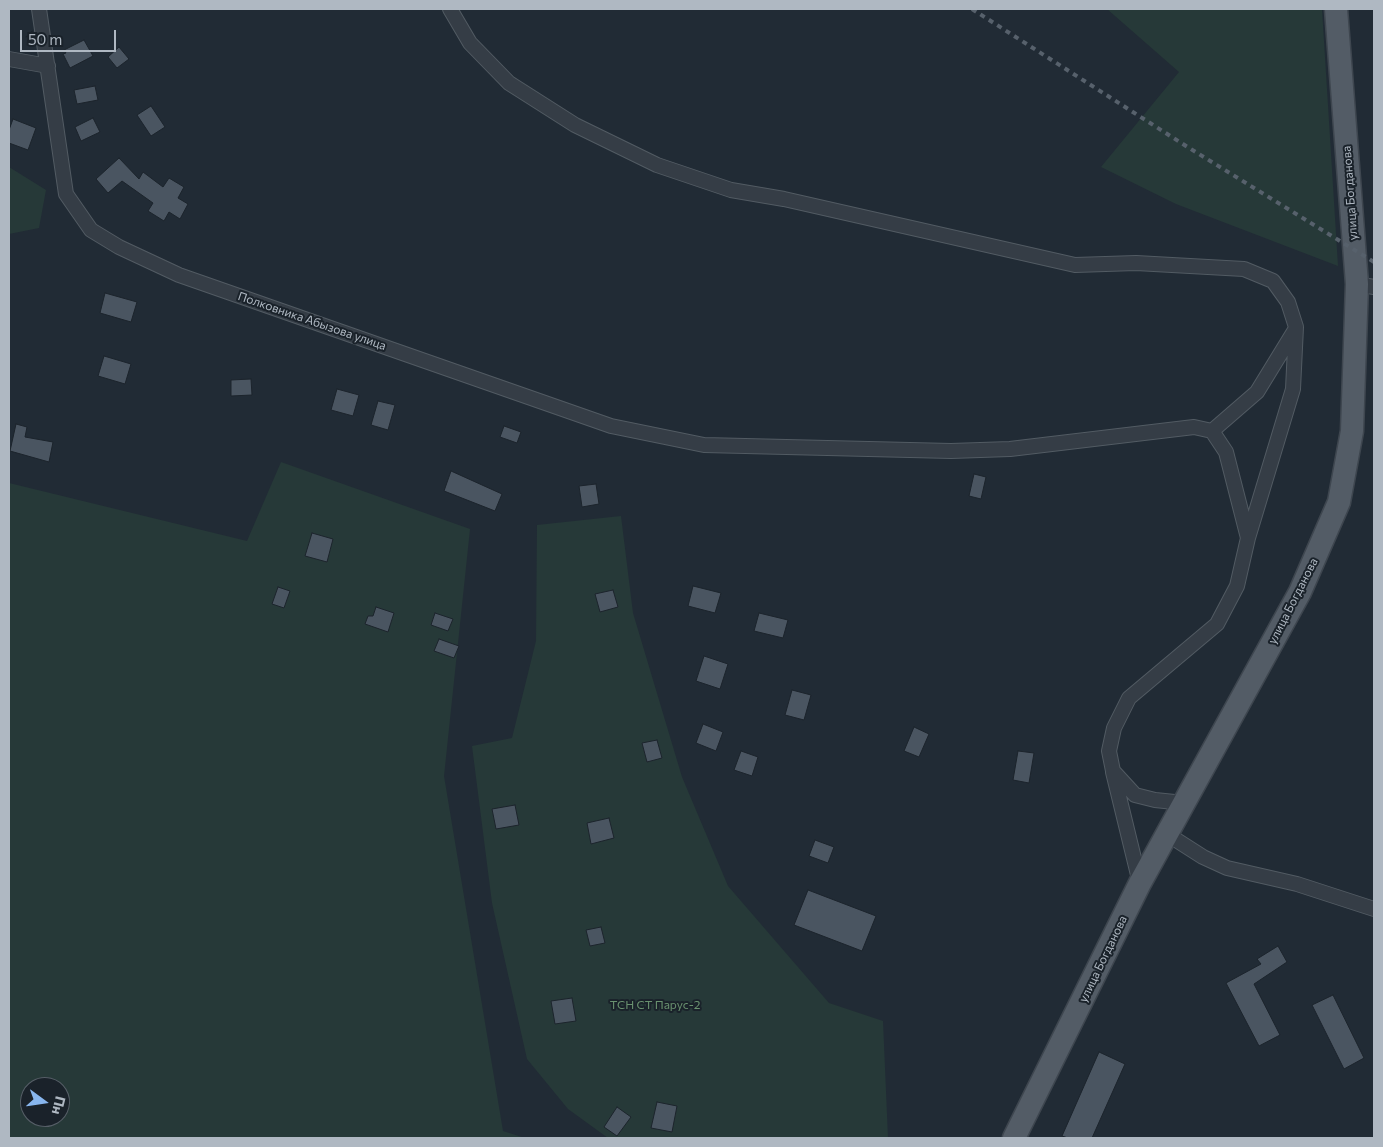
<!DOCTYPE html>
<meta charset="utf-8">
<style>
body{margin:0}
#map{position:relative;width:1383px;height:1147px;overflow:hidden;background:#212b35;font-family:Commissioner,sans-serif}
canvas{display:block}
.frame{position:absolute;inset:0;border:10px solid #afb8c2;pointer-events:none}
.north{position:absolute;left:20px;top:1077px;width:50px;height:50px;box-sizing:border-box;background:#1a222a;border:1px solid #565e67;border-radius:50%;rotate:104deg;font-size:14px;font-weight:700;line-height:20px;text-align:center;color:#afb8c2}
.north::after{content:'';display:block;margin:auto;width:18px;height:22px;background:#88b6ee;clip-path:polygon(50% 0,100% 100%,50% 72%,0 100%)}
.scale{position:absolute;left:20px;top:30px;width:96px;height:22px;box-sizing:border-box;border:2px solid #afb8c2;border-top:0;padding-left:6px;font-size:15px;line-height:18px;white-space:nowrap;color:#afb8c2;-webkit-text-stroke:4px #1a222a;paint-order:stroke}
</style>
<div id="map">
<canvas width="1383" height="1147"></canvas>
<div class="frame"></div>
<div class="north">Пн</div>
<div class="scale">50 m</div>
</div>
<script>
const ctx = document.querySelector('canvas').getContext('2d');
ctx.lineJoin = 'round';
function paint(path, color) { ctx.fillStyle = color; ctx.fill(path, 'evenodd'); }
const toPath = rows => new Path2D(rows.map(r => 'M' + r).join(''));
function strokePath(path, color, width, dash) { ctx.strokeStyle = color; ctx.lineWidth = width; ctx.lineCap = dash ? 'butt' : 'round'; ctx.setLineDash(dash || []); ctx.stroke(path); }
function drawText(font, color, halo, rows, align = 'center') {
  ctx.font = font + ' Commissioner,sans-serif'; ctx.lineWidth = 4; ctx.setLineDash([]); ctx.textBaseline = 'middle'; ctx.strokeStyle = halo; ctx.fillStyle = color; for (const [text, x, y, turn = 0] of rows) {
    ctx.save(); ctx.translate(x, y); ctx.rotate((+turn || 0) * Math.PI / 180); ctx.textAlign = isNaN(turn) ? turn : align; if (halo) ctx.strokeText(text, 0, 0); ctx.fillText(text, 0, 0); ctx.restore();
  }
}
paint(toPath([
 [1107,9,1322,9,1338,266,1176,204,1101,167,1179,72],
 [9,167,46,190,39,228,9,234],
 [281,462,470,529,444,776,503,1131,525,1138,9,1138,9,483,247,541],
 [30,1087,60,1087,60,1117,30,1117],
 [621,516,633,613,682,777,728,886,829,1003,883,1021,888,1138,608,1138,568,1109,527,1059,492,903,472,746,512,738,536,641,537,525]
]), '#263938');
const building = toPath([
 [84,40,93,56,70,68,63,54,66,53,64,50,84,40],
 [119,47,129,59,117,68,108,57,119,47],
 [95,86,98,100,77,104,74,90,95,86],
 [151,106,165,127,151,136,137,115,151,106],
 [93,118,100,132,81,141,75,127,93,118],
 [13,119,36,128,28,150,9,143,9,130,13,119],
 [119,158,139,179,143,172,163,187,169,178,184,187,178,198,188,204,180,219,169,212,164,221,148,211,153,203,122,181,108,193,96,179,119,158],
 [105,293,137,302,131,322,100,313,105,293],
 [104,356,131,364,125,384,98,376,104,356],
 [251,379,252,395,231,396,231,380,251,379],
 [337,389,359,395,353,416,331,410,337,389],
 [378,401,395,405,388,430,371,425,378,401],
 [16,424,27,427,25,437,53,442,49,462,10,451,16,424],
 [504,426,521,432,517,443,500,437,504,426],
 [451,471,502,494,495,511,444,491,451,471],
 [974,474,986,477,981,499,969,496,974,474],
 [596,484,599,504,582,507,579,486,596,484],
 [312,533,333,539,327,562,305,556,312,533],
 [693,586,721,593,715,613,688,606,693,586],
 [278,587,290,591,284,608,272,604,278,587],
 [613,590,618,607,600,612,595,594,613,590],
 [376,607,394,613,388,632,365,624,368,616,373,616,376,607],
 [435,613,453,619,448,631,431,625,435,613],
 [759,613,788,620,783,638,754,631,759,613],
 [439,639,459,646,454,658,434,651,439,639],
 [704,656,728,664,720,689,696,681,704,656],
 [792,690,811,695,804,720,785,715,792,690],
 [703,724,723,732,716,751,696,743,703,724],
 [914,727,929,734,919,757,904,751,914,727],
 [657,740,662,758,647,762,642,743,657,740],
 [741,751,758,757,752,776,734,770,741,751],
 [1018,751,1034,753,1029,783,1013,780,1018,751],
 [515,805,519,825,496,829,492,809,515,805],
 [609,818,614,838,591,844,587,823,609,818],
 [815,840,834,847,828,863,809,856,815,840],
 [808,890,876,916,862,951,794,925,808,890],
 [601,927,605,943,590,946,586,930,601,927],
 [1278,946,1287,962,1254,984,1280,1035,1259,1046,1226,983,1261,964,1257,959,1278,946],
 [1333,995,1364,1058,1344,1069,1312,1005,1333,995],
 [572,998,576,1021,555,1024,551,1001,572,998],
 [1099,1052,1125,1064,1092,1138,1068,1138,1062,1136,1099,1052],
 [657,1102,677,1106,672,1132,651,1128,657,1102],
 [617,1107,631,1117,617,1136,604,1127,617,1107]
]);
paint(building, '#4a5561');
strokePath(building, '#1c242c', 1);
const street = toPath([
 [39,9,66,194,91,230,119,247,179,275,611,426,704,445,951,451,1010,449,1194,427,1212,431,1226,452,1248,538,1237,586,1217,624,1129,698,1114,728,1109,751,1113,771,1135,795,1155,800,1184,803],
 [450,9,470,43,509,83,575,125,657,165,731,190,784,199,1075,265,1136,263,1244,269,1273,281,1288,302,1296,327,1293,389,1248,538],
 [9,59,48,66],
 [1357,284,1374,287],
 [1212,431,1257,392,1295,330],
 [1113,772,1140,883],
 [1167,834,1203,857,1227,868,1297,884,1374,909]
]);
const primary = toPath([
 [1014,1138,1140,883,1300,592,1339,502,1352,431,1357,284,1336,9]
]);
strokePath(street, '#525b63', 16);
strokePath(primary, '#3e464f', 25);
strokePath(street, '#353d46', 14);
strokePath(primary, '#535c66', 22);
strokePath(toPath([
 [972,9,1186,146,1374,262]
]), '#57616c', 4, [5, 5]);
drawText('12px', '#afb8c2', '#1a222a', [
 ["улица Богданова",1350,193,-94],
 ["Полковника Абызова улица",312,321,19],
 ["улица Богданова",1293,601,-63],
 ["улица Богданова",1103,959,-64]
]);
drawText('12px', '#69916f', '#1a222a', [
 ["ТСН СТ Парус-2",655,1005]
]);
</script>
